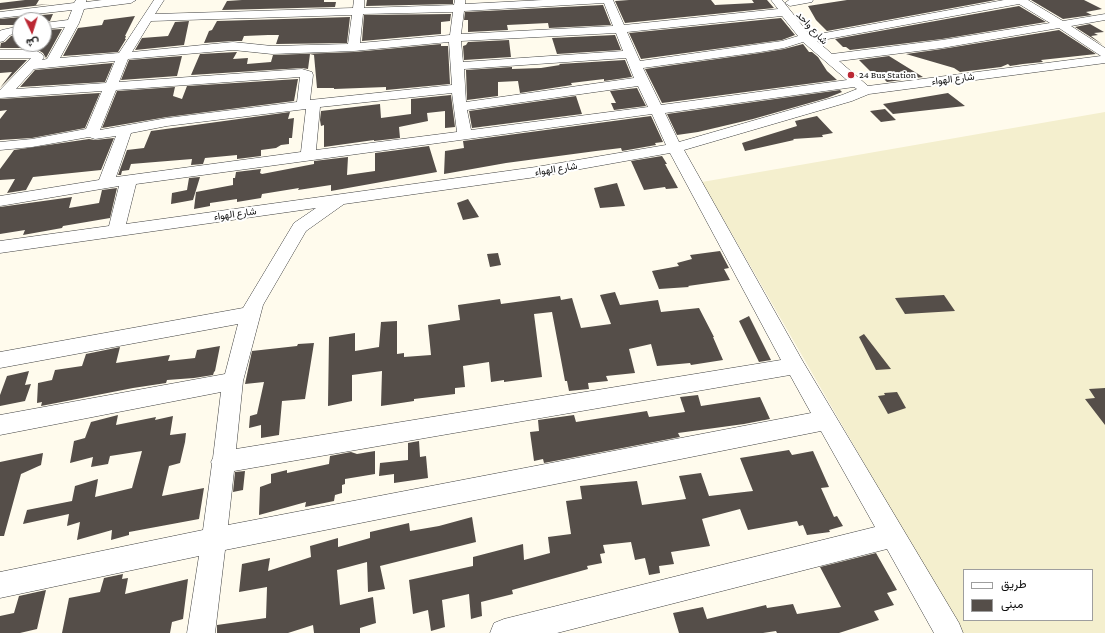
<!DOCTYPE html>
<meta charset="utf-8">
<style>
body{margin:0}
#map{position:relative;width:1105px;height:633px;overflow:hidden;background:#fffbed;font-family:"Crimson Pro",Vazirmatn,serif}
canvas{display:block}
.legend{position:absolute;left:963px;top:569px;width:130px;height:52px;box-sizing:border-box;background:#fff;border:1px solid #9e9e9e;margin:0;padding:5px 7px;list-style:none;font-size:12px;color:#0d0d0d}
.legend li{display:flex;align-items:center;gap:8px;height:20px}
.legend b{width:20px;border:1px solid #9e9e9e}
.north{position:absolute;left:12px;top:12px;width:40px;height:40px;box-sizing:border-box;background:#fff;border:1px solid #9e9e9e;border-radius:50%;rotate:176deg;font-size:11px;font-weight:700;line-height:16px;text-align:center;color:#0d0d0d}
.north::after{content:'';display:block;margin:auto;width:14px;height:18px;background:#bb2733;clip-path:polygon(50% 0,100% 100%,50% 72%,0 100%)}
</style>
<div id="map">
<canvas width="1105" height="633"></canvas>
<ul class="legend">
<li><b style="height:5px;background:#fff"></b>طريق</li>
<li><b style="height:11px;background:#554e49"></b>مبنى</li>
</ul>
<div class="north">ش</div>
</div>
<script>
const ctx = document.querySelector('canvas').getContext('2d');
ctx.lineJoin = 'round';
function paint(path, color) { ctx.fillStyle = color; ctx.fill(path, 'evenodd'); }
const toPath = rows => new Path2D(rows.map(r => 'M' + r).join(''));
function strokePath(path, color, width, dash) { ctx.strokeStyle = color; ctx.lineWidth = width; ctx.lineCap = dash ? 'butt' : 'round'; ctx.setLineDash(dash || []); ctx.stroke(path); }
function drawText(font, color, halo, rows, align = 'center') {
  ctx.font = font + ' "Crimson Pro",Vazirmatn,serif'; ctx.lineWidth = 4; ctx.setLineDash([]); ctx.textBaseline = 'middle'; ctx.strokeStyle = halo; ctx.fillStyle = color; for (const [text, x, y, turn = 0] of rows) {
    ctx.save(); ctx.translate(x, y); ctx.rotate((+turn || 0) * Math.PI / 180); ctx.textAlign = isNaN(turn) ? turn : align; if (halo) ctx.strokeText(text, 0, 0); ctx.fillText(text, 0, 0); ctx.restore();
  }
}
paint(toPath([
 [1105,112,1105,633,962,633,702,182],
 [964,570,1092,570,1092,620,964,620]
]), '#f4efce');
paint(toPath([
 [25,0,39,0,36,5,50,4,0,10,0,3],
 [242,0,324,0,324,2,336,2,335,7,222,10,227,1],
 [367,0,453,0,453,4,366,6],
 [629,0,711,0,715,5,754,3,752,0,767,0,774,8,625,23,615,1],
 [847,0,996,0,827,31,816,20,808,6],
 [1031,0,1084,0,1102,9,1086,12,1092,15,1063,19],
 [603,5,611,25,549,28,548,23,507,25,508,30,468,32,468,20,464,20,465,12],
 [1019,6,1046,22,942,39,850,50,846,47,843,47,835,39],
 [53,14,50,21,20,20,20,25,0,25,0,19],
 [451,14,450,21,441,22,441,34,362,41,364,15],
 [135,16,125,36,126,36,125,39,126,39,118,52,63,56,78,28,102,25,104,20],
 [350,17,347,43,276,44,279,35,268,35,244,36,242,41,233,41,204,43,209,31,212,30,217,21],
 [781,18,795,35,782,40,641,59,629,33],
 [189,21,184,45,135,50,142,38,168,36,175,22],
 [1090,24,1104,32,1094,33,1098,35,1091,36,1103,45,1075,27],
 [62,29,46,58,43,53,35,48,0,48,1,43,5,42,11,36,20,34,20,44,44,44,44,30],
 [1059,30,1096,54,1041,60,1043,62,1023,64,1010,66,1008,64,1001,67,960,72,954,68,906,54,942,49],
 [615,35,621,50,557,54,552,38],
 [509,40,511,57,464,60,463,46,466,45,468,42],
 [441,44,441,46,448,46,450,84,386,90,386,87,334,89,334,88,317,88,314,55,310,54,308,69,302,68,191,75,200,54,237,52,233,59,248,58,247,64,271,62,273,55,354,52],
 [803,44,809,52,812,52,818,57,827,71,837,80,662,103,645,69,760,53,784,49],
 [182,56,177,76,121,80,129,60],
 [889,56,923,77,887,82,882,77,877,78,859,60],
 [0,60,27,60,0,88,12,72,0,73],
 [625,60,632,77,604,81,604,79,571,83,572,85,520,93,518,81,498,82,498,96,467,100,466,70,512,67,512,69,541,68,560,65,559,64],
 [113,63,105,82,20,87,35,70],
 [298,79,294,101,167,117,102,128,117,91,175,87,173,96,182,99,187,86],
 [637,88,646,106,614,110,611,103,616,103,610,91],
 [840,90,842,92,827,98,753,119,698,132,677,135,667,114],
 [100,93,85,128,32,138,0,140,0,119,7,110,0,111,0,99],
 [948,93,965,106,893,114,883,104],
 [451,95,455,127,445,128,445,111,427,113,428,121,399,127,400,138,374,141,374,140,324,147,324,125,321,126,320,120,321,111,380,104,381,118,411,114,411,99],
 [576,96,582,114,472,128,469,111],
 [885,109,896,120,881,122,870,111],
 [290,112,288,119,294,118,292,138,289,138,289,144,281,145,276,148,261,150,261,156,237,159,237,155,205,158,203,164,191,165,192,159,131,164,129,170,122,171,121,175,118,175,127,150,144,148,151,131],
 [651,116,663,142,655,143,656,145,622,151,621,148,596,151,506,163,444,174,445,151,464,148,463,141],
 [817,116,833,133,822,135,823,137,793,139,794,140,745,151,742,143,797,126,795,121],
 [114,138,101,170,33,177,26,190,7,193,15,179,0,180,0,169,14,150,89,139,95,140],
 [429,146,437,172,331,191,331,185,298,190,299,188,262,194,261,198,237,202,237,199,210,203,210,206,194,209,196,192,233,185,233,178,235,178,236,172,261,169,260,173,262,174,314,164,314,161,348,157,347,175,375,171,375,153],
 [662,156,667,164,665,164,678,188,666,189,665,187,644,190,631,161],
 [200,177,193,200,171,204,172,193,187,190,189,178],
 [617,183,625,206,600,208,594,188],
 [117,188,110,218,63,226,62,228,23,235,25,230,0,234,0,207,72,197,69,208,99,203,102,190],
 [468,199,479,217,463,220,457,203],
 [720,251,729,268,724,269,730,280,688,286,689,287,659,289,652,271,679,266,677,263,692,259,690,255],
 [498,253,501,265,490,267,487,254],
 [615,292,620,305,658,300,661,312,699,308,714,337,713,337,723,360,691,365,690,363,657,366,651,344,629,349,635,373,606,376,608,381,588,383,589,389,569,391,567,381,565,381,552,312,534,314,542,377,504,382,504,380,491,382,489,362,463,366,465,387,455,388,455,394,414,399,414,401,381,406,382,371,352,375,352,401,328,406,329,337,355,333,355,351,379,347,381,322,397,321,397,354,404,353,404,357,431,355,428,325,460,320,458,305,500,299,501,304,560,296,561,300,572,298,581,328,611,324,600,295],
 [944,295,955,311,905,314,895,298],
 [749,316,771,360,759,362,739,321],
 [864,334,891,369,876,370,859,337],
 [314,343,305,399,282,401,279,435,261,438,261,425,249,428,250,416,257,414,264,382,245,384,252,351,297,346,298,344],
 [220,346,215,371,214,372,213,375,194,378,167,380,166,383,133,388,41,406,42,402,37,403,38,383,52,380,55,370,82,366,86,354,120,347,116,363,170,355,168,361,195,358,197,350],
 [29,371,25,385,31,384,25,401,0,406,0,395,7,376],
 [1105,388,1105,425,1085,399,1095,398,1089,389],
 [897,392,906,408,888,414,878,396,885,395,884,393],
 [698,395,701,406,760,397,770,419,744,424,678,433,680,437,544,463,543,459,534,461,530,432,539,431,538,420,574,415,576,422,647,411,649,417,685,412,680,397],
 [118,415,116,425,156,417,155,420,173,416,170,435,186,433,185,442,180,463,169,466,162,496,204,488,199,519,129,532,129,535,111,540,112,530,77,540,80,522,67,526,69,514,23,524,27,510,72,501,75,486,98,479,95,497,132,488,142,451,110,456,108,464,91,467,93,457,70,463,74,441,85,438,91,422],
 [419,441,420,457,426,456,428,478,394,483,394,474,379,476,380,463,408,460,408,443],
 [789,450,792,455,813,451,829,487,821,488,834,517,837,516,843,526,829,530,830,532,807,535,803,525,799,526,797,521,748,530,740,509,702,519,710,546,671,552,674,564,659,566,660,573,649,575,645,558,635,560,631,542,603,545,605,553,600,554,602,563,587,566,588,569,512,590,513,594,481,602,482,616,471,619,469,594,442,600,445,627,431,631,428,610,413,614,409,580,473,566,473,557,523,544,524,560,550,553,548,537,571,534,566,501,582,499,580,486,637,481,642,505,686,499,679,476,701,473,709,496,753,491,740,458],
 [375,451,375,474,345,479,345,484,342,485,342,493,335,495,334,501,305,507,306,502,259,515,260,487,271,483,271,474,287,470,287,473,329,464,330,456,351,452,357,454],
 [43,453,41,465,21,474,4,536,0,536,0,462],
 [245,471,243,490,233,492,235,472],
 [472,517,476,542,380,566,385,589,368,592,367,562,337,570,340,605,373,597,376,623,360,628,360,633,314,633,313,625,288,633,217,633,217,625,266,618,267,587,239,592,242,564,270,558,268,571,311,557,310,546,338,538,338,547,370,538,370,532,409,523,410,531,439,526],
 [876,553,897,590,887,593,894,605,874,611,879,620,839,633,777,633,776,631,763,633,679,633,673,613,703,607,707,619,766,605,767,608,793,604,797,614,841,607,820,567],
 [123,574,122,579,128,578,125,594,188,579,183,619,172,622,170,633,62,633,69,598,100,592,104,578],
 [46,590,37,629,20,633,0,633,0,616,14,613,19,596]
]), '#554e49');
const minor = toPath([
 [76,0,86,0,86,2,102,0,136,0,131,3,84,9,79,23,60,58,119,53,154,0,164,0,155,14,353,8,354,0,364,0,364,8,454,5,455,0,465,0,465,4,543,0,613,0,624,25,778,9,771,0,782,0,809,34,819,34,1004,0,1028,0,1063,21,1105,14,1105,20,1071,26,1105,48,1105,63,869,94,852,101,684,150,802,360,959,623,963,633,934,633,887,549,557,633,490,633,494,623,504,619,875,527,821,431,225,550,215,633,187,633,199,556,0,598,0,572,203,530,212,464,211,462,213,458,221,392,0,435,0,415,225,374,238,324,0,368,0,352,243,308,294,223,316,208,0,253,0,241,109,226,119,186,0,206,0,196,99,180,116,136,95,139,89,137,32,147,0,150,0,142,32,139,86,129,102,91,0,98,0,90,31,58,0,58,0,50,35,50,42,54,44,57,42,60,47,59,65,27,44,29,44,23,68,20,72,10,0,18,0,12,74,3,76,0],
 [604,3,613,26,461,34,464,11,604,3],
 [1019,4,1050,23,942,40,832,54,817,41,1019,4],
 [453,12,450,35,360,43,363,14,453,12],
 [352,15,348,44,272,46,233,42,132,52,151,21,352,15],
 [782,16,798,36,782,41,760,44,640,61,627,32,782,16],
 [1059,28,1101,56,868,86,839,61,942,48,1059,28],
 [616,33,623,51,463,62,461,41,616,33],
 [449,42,452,85,310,100,313,75,312,72,302,69,119,82,128,59,233,50,272,54,354,51,449,42],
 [803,42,847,80,661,105,643,68,760,52,784,48,803,42],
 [626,58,634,78,466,102,464,69,626,58],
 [115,61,106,83,16,89,34,69,115,61],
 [300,77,297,102,167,118,100,130,116,90,300,77],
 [638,86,648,107,471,130,467,110,638,86],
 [854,87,857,89,842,95,679,142,665,113,854,87],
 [452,93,457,132,316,150,320,107,452,93],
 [306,109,301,152,116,177,131,133,167,126,306,109],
 [652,114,666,145,536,167,126,224,136,184,652,114],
 [670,153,781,360,236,449,243,381,263,305,306,231,344,204,536,177,670,153],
 [790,375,811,413,228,525,234,471,790,375],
 [789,0,813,0,812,2,790,6,785,3,789,0],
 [20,26,20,32,10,35,4,41,0,42,0,31,2,30,20,26]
]);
strokePath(minor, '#404040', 1);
paint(minor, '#fff');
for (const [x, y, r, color] of [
 [851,75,4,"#bb2733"]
]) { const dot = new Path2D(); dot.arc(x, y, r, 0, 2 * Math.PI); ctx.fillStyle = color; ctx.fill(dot); strokePath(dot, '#fff', 1.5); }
drawText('10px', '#0d0d0d', '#fff', [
 ["شارع واحد",812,28,47],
 ["شارع الهواء",953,79,-7],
 ["شارع الهواء",556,169,-9],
 ["شارع الهواء",235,214,-8]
]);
drawText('10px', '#0d0d0d', '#fff', [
 ["24 Bus Station",859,75]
], 'left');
</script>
